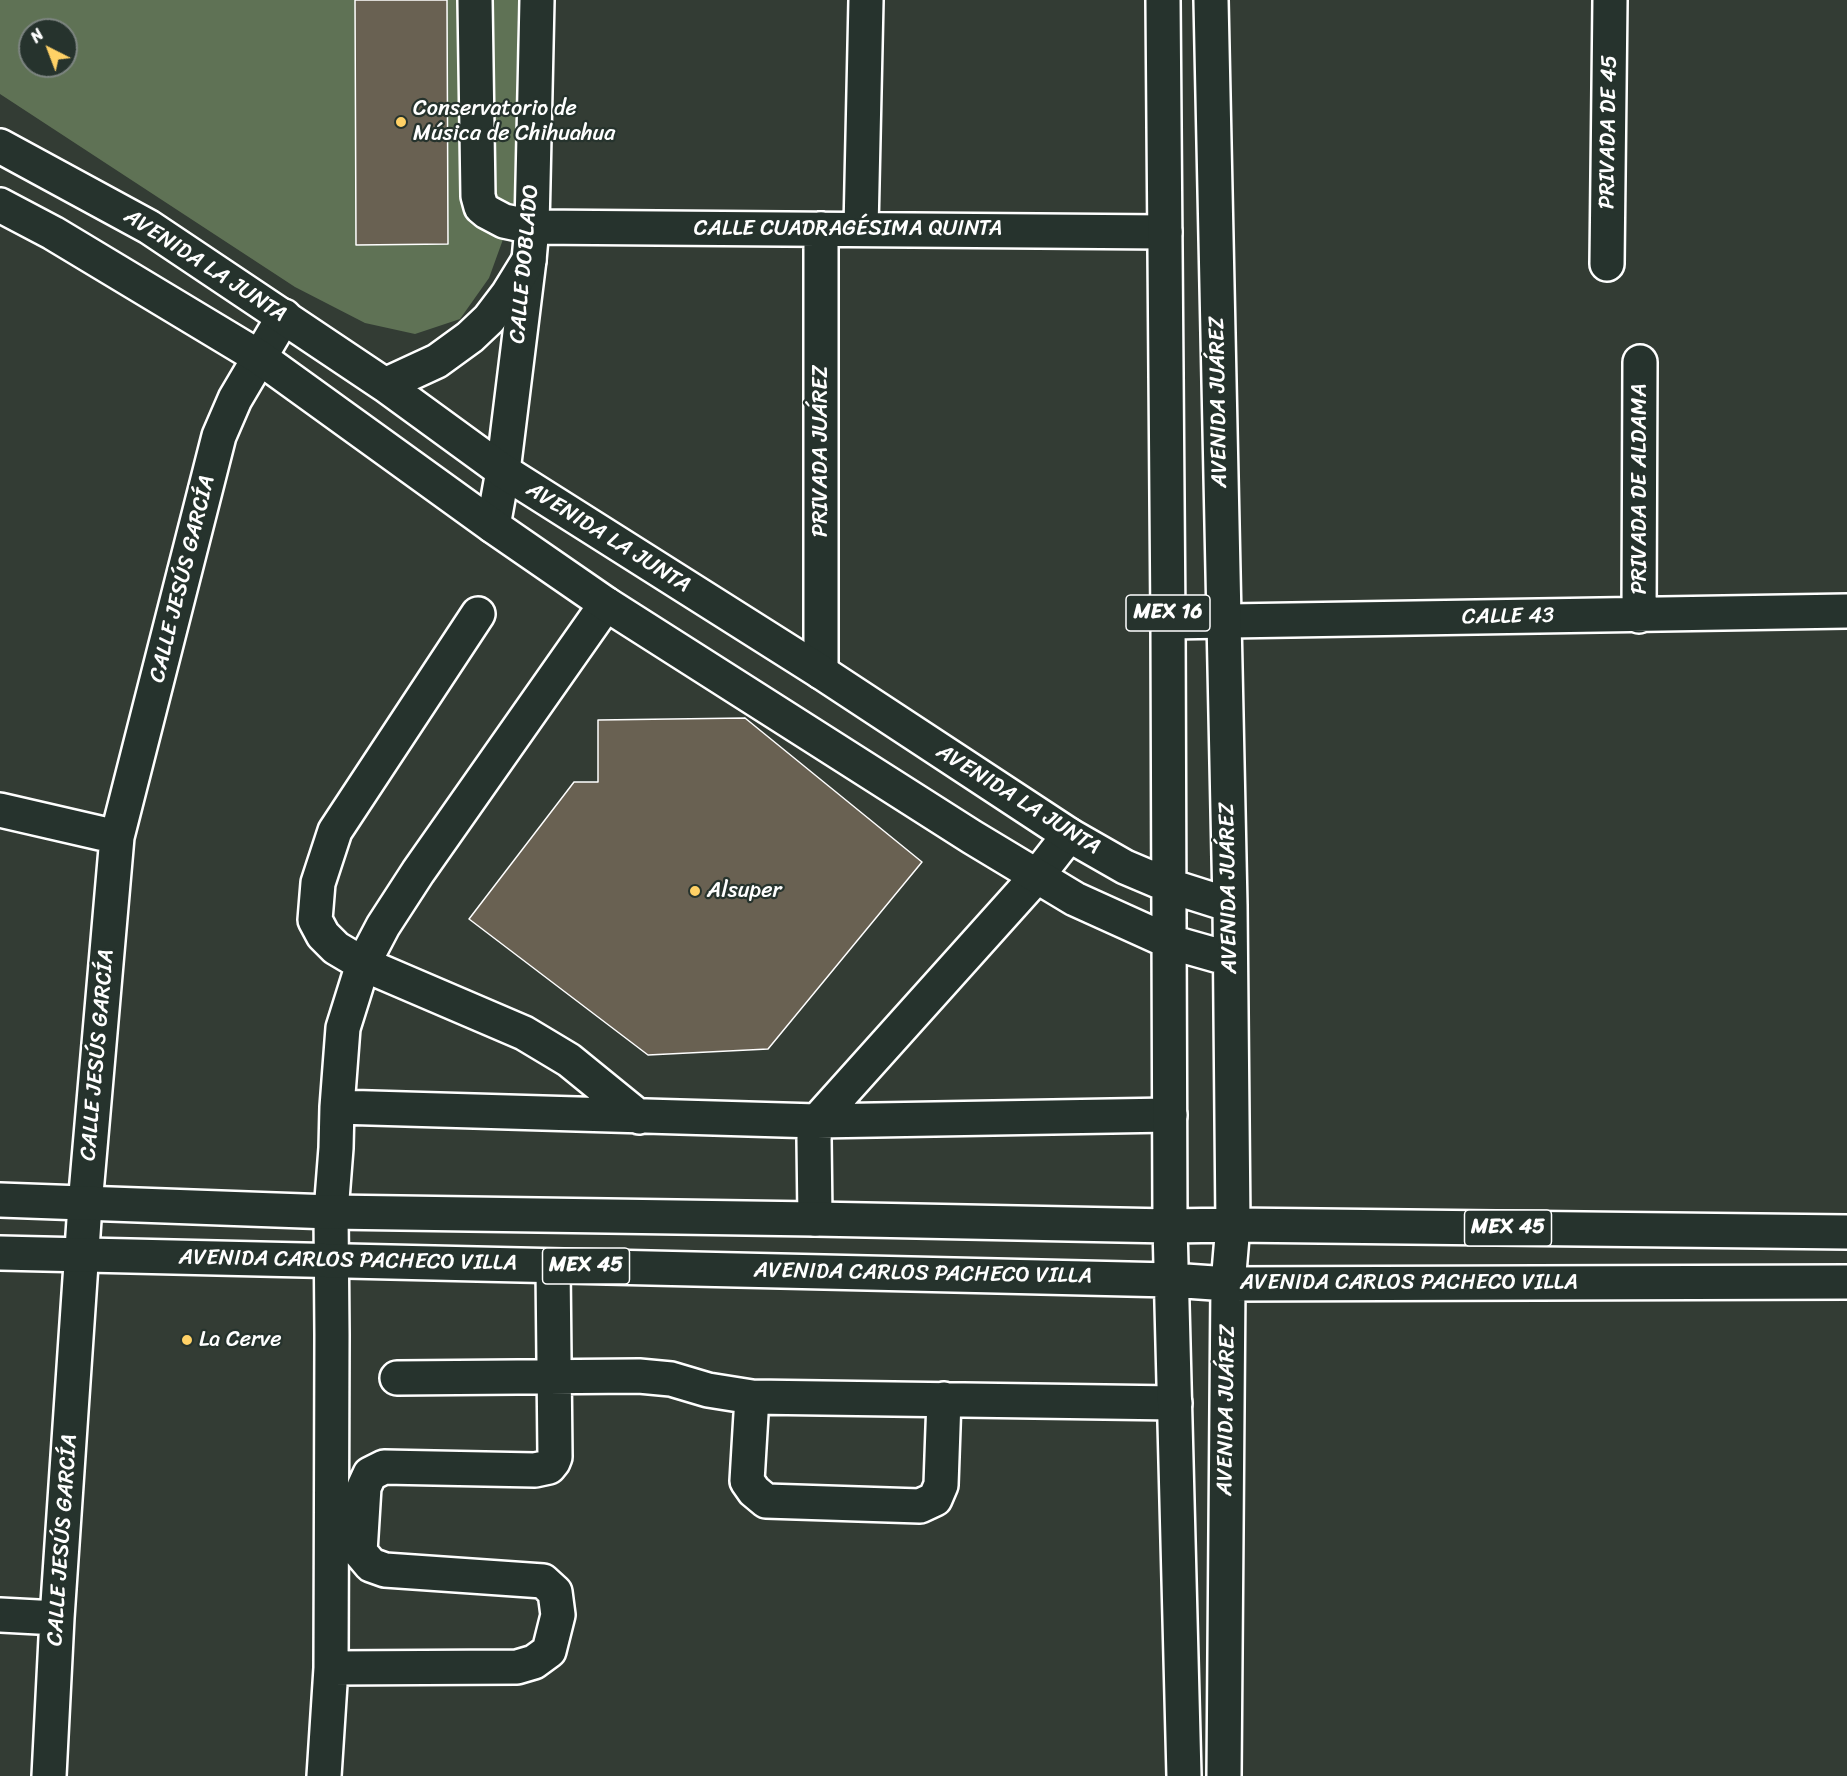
<!DOCTYPE html>
<meta charset="utf-8">
<style>
body{margin:0}
#map{position:relative;width:1847px;height:1776px;overflow:hidden;background:#333c34;font-family:Sriracha,sans-serif}
canvas{display:block}
.north{position:absolute;left:18px;top:18px;width:60px;height:60px;box-sizing:border-box;background:#26332d;border:2px solid #7d8581;border-radius:50%;rotate:318deg;font-size:16px;font-weight:700;line-height:24px;text-align:center;color:#fff}
.north::after{content:'';display:block;margin:auto;width:21px;height:27px;background:#ffd166;clip-path:polygon(50% 0,100% 100%,50% 72%,0 100%)}
</style>
<div id="map">
<canvas width="1847" height="1776"></canvas>
<div class="north">N</div>
</div>
<script>
const ctx = document.querySelector('canvas').getContext('2d');
ctx.lineJoin = 'round';
function paint(path, color) { ctx.fillStyle = color; ctx.fill(path, 'evenodd'); }
const toPath = rows => new Path2D(rows.map(r => 'M' + r).join(''));
function strokePath(path, color, width, dash) { ctx.strokeStyle = color; ctx.lineWidth = width; ctx.lineCap = dash ? 'butt' : 'round'; ctx.setLineDash(dash || []); ctx.stroke(path); }
function drawText(font, color, halo, rows, align = 'center') {
  ctx.font = font + ' Sriracha,sans-serif'; ctx.lineWidth = 4.5; ctx.setLineDash([]); ctx.textBaseline = 'middle'; ctx.strokeStyle = halo; ctx.fillStyle = color; for (const [text, x, y, turn = 0] of rows) {
    ctx.save(); ctx.translate(x, y); ctx.rotate((+turn || 0) * Math.PI / 180); ctx.textAlign = isNaN(turn) ? turn : align; if (halo) ctx.strokeText(text, 0, 0); ctx.fillText(text, 0, 0); ctx.restore();
  }
}
paint(toPath([
 [0,0,518,0,514,209,489,278,460,319,415,334,365,323,295,287,0,94],
 [30,30,66,30,66,66,30,66]
]), '#5f7255');
const building = toPath([
 [355,0,447,0,448,244,356,245,355,0],
 [745,718,922,862,768,1049,648,1055,469,919,574,782,598,782,598,720,745,718]
]);
paint(building, '#696152');
strokePath(building, '#fff', 1.5);
const minor = toPath([
 [475,0,478,196,481,207,487,212,504,221,532,227,1165,232],
 [861,229,866,0],
 [1607,264,1610,0],
 [493,526,503,471,529,260,532,227,537,0],
 [478,614,335,831,318,883,315,920,323,935,336,948,363,964,524,1033,569,1060,639,1117],
 [1639,616,1640,362],
 [1168,622,1847,611],
 [821,672,821,229],
 [0,810,117,837],
 [337,1107,343,1028,363,964,383,926,418,872,606,604],
 [815,1219,814,1138,817,1121,1037,876,1069,835],
 [397,1378,639,1376,671,1379,708,1390,752,1397,1175,1403],
 [752,1397,747,1481,754,1491,766,1501,920,1506,935,1499,941,1485,944,1399],
 [0,1615,57,1618],
 [331,1668,517,1667,534,1662,549,1651,558,1615,555,1592,543,1581,385,1570,371,1565,360,1552,364,1487,370,1474,384,1467,535,1470,549,1467,553,1462,555,1457,553,1266],
 [49,1776,57,1618,85,1205,117,837,219,436,235,399,284,316],
 [324,1776,331,1668,332,1335,331,1212,336,1148,337,1107,817,1121,1170,1115]
]);
const major = toPath([
 [1163,0,1168,622,1170,1226,1184,1776],
 [1211,0,1230,905,1233,1225,1228,1284,1224,1776],
 [0,146,149,227,385,385,503,471,821,672,1069,835,1125,867,1170,886,1230,905],
 [0,205,53,233,259,357,493,526,606,604,972,837,1075,899,1170,942,1230,959],
 [385,385,437,361,470,337,489,319,508,294,529,260],
 [0,1200,331,1212,815,1219,1170,1226,1233,1225,1847,1232],
 [0,1253,1171,1280,1228,1284,1847,1282]
]);
strokePath(minor, '#fff', 38);
strokePath(major, '#fff', 38);
strokePath(minor, '#26332d', 33);
strokePath(major, '#26332d', 33);
for (const [x, y, r, color] of [
 [401,122,6,"#ffd166"],
 [695,891,6,"#ffd166"],
 [187,1340,6,"#ffd166"]
]) { const dot = new Path2D(); dot.arc(x, y, r, 0, 2 * Math.PI); ctx.fillStyle = color; ctx.fill(dot); strokePath(dot, '#26332d', 2); }
for (const [x, y, w] of [
 [1168,613,84],
 [1508,1228,87],
 [586,1266,87]
]) { const box = new Path2D(); box.roundRect(x - w / 2, y - 18, w, 36, 4.5); ctx.fillStyle = '#26332d'; ctx.fill(box); strokePath(box, '#fff', 1.5); }
drawText('bold 21px', '#fff', null, [
 ["MEX 16",1168,613],
 ["MEX 45",1508,1228],
 ["MEX 45",586,1266]
]);
drawText('22px', '#fff', '#26332d', [
 ["Conservatorio de",413,109],
 ["Música de Chihuahua",413,134],
 ["Alsuper",707,891],
 ["La Cerve",199,1340]
], 'left');
drawText('22px', '#fff', '#26332d', [
 ["PRIVADA DE 45",1609,132,-89],
 ["CALLE CUADRAGÉSIMA QUINTA",848,229],
 ["CALLE DOBLADO",525,264,-85],
 ["AVENIDA LA JUNTA",205,266,33],
 ["AVENIDA JUÁREZ",1219,402,-91],
 ["PRIVADA JUÁREZ",821,451,-90],
 ["PRIVADA DE ALDAMA",1640,489,-90],
 ["AVENIDA LA JUNTA",608,538,32],
 ["CALLE JESÚS GARCÍA",183,579,-76],
 ["CALLE 43",1508,617,-1],
 ["AVENIDA LA JUNTA",1018,800,32],
 ["AVENIDA JUÁREZ",1229,888,-91],
 ["CALLE JESÚS GARCÍA",98,1055,-85],
 ["AVENIDA CARLOS PACHECO VILLA",348,1261,1],
 ["AVENIDA CARLOS PACHECO VILLA",923,1274,1],
 ["AVENIDA CARLOS PACHECO VILLA",1409,1283],
 ["AVENIDA JUÁREZ",1227,1410,-89],
 ["CALLE JESÚS GARCÍA",63,1540,-86]
]);
</script>
